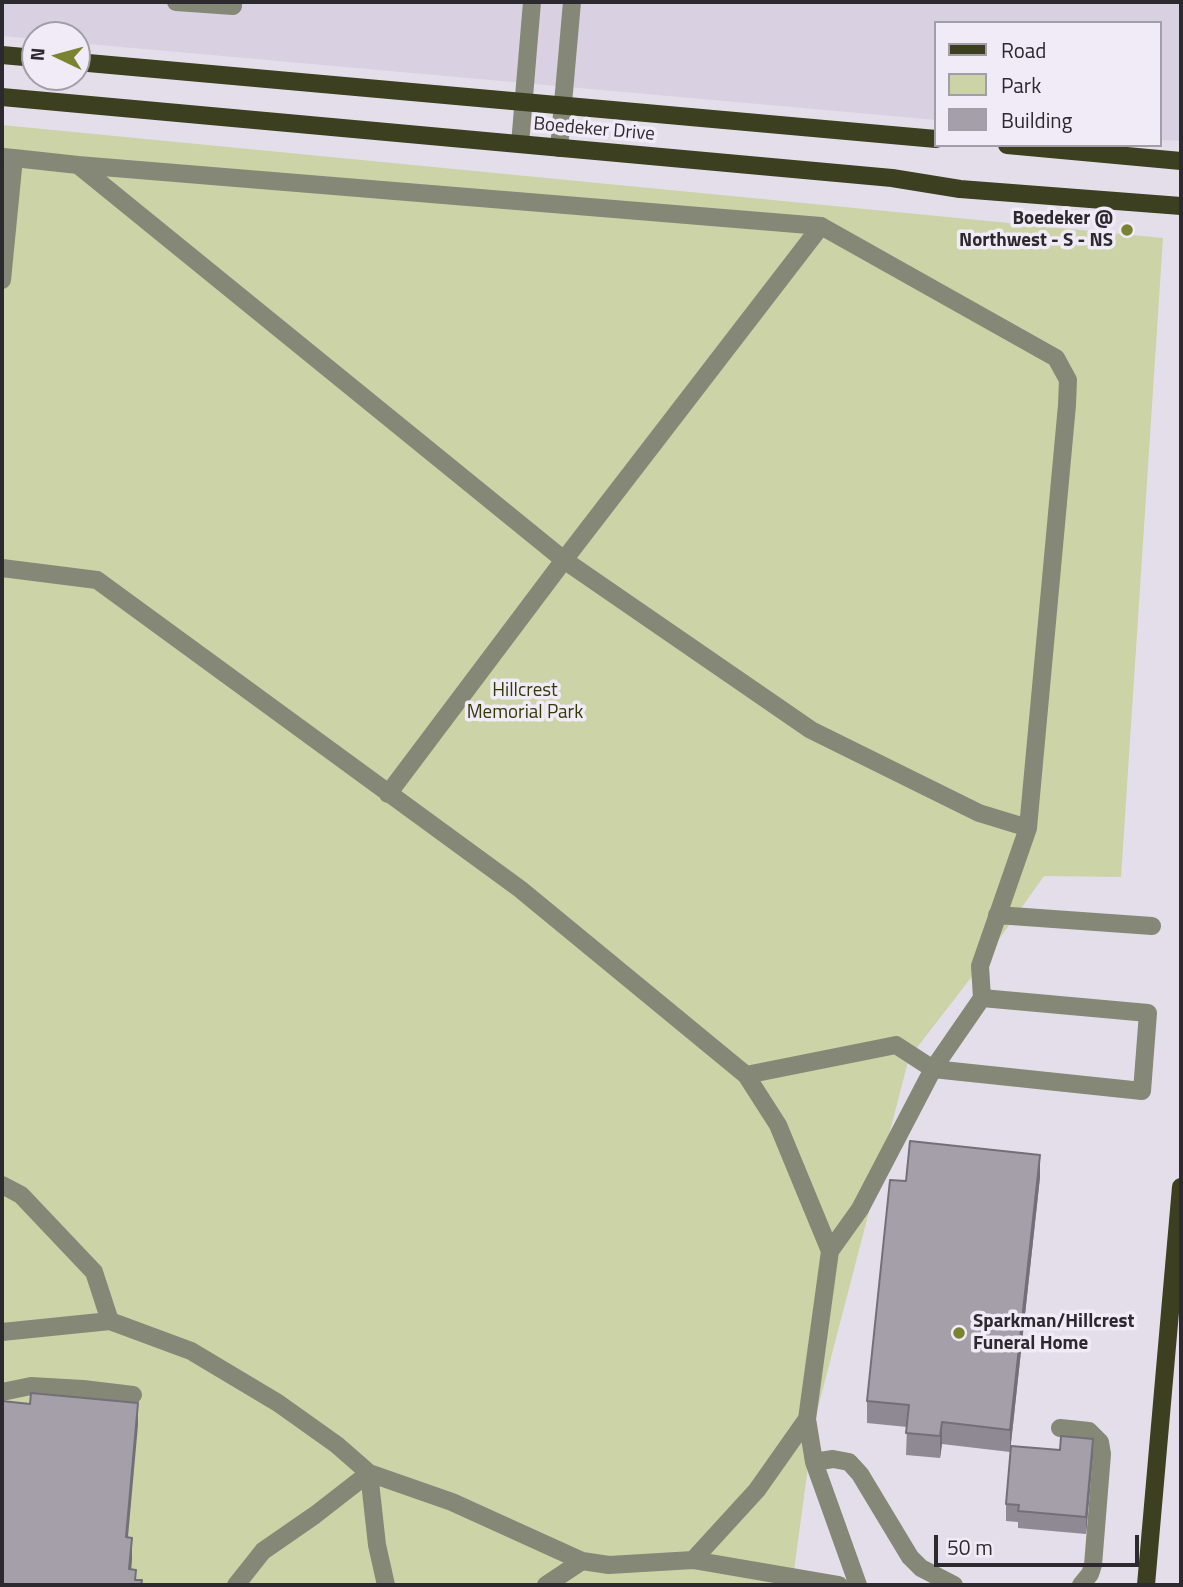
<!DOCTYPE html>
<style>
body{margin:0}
#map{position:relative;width:1183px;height:1587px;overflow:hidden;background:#e4deea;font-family:"Titillium Web",sans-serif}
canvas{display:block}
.frame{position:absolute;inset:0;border:4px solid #2c2a2e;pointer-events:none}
.legend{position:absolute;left:934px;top:21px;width:228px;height:126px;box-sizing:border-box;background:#f1ebf7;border:2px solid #a29ea7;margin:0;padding:9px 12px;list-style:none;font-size:21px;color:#2c2a2e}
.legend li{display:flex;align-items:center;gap:14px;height:35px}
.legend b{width:35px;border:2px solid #a29ea7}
.north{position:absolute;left:21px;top:21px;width:70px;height:70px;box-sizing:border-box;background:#f1ebf7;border:2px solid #a29ea7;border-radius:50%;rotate:275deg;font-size:19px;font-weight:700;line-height:28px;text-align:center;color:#2c2a2e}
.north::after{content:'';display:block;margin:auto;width:24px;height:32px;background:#7a832f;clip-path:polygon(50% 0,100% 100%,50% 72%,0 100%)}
.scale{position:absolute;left:934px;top:1535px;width:205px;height:32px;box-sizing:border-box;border:4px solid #2c2a2e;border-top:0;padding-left:9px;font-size:21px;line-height:24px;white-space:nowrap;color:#2c2a2e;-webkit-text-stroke:5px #f1ebf7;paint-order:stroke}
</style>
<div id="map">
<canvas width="1183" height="1587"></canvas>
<div class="frame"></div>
<ul class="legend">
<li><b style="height:9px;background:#3c4020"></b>Road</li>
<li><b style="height:19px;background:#ccd3a7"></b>Park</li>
<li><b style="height:19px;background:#a59faa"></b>Building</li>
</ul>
<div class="north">N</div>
<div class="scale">50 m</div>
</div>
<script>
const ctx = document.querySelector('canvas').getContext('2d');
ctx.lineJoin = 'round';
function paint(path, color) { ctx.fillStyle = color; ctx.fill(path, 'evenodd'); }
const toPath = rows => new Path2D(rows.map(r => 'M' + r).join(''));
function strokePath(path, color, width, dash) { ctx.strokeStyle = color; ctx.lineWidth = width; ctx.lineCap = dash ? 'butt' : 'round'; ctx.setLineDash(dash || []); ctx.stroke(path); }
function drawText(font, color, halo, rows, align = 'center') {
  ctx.font = font + ' "Titillium Web",sans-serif'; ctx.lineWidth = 7; ctx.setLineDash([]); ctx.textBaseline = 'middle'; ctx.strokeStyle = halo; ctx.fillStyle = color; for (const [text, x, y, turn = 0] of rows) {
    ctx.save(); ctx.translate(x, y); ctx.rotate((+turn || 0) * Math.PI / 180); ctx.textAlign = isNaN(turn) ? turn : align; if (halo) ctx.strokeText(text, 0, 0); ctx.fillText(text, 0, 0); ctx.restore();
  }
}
paint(toPath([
 [2,2,1181,2,1181,141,1160,140,1160,23,936,23,936,120,77,43,77,35,35,35,35,39,2,36]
]), '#d9d1e2');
paint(toPath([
 [2,125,1163,238,1121,877,1044,876,980,966,909,1058,814,1423,792,1585,2,1585]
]), '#ccd3a7');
strokePath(toPath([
 [176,2,233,6,233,2],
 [520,144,532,2],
 [559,148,572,2],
 [14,158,78,165,564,560,811,730,979,813,1028,828],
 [78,165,821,226,1056,358,1068,380,1067,405,1028,828,980,966,982,998,933,1069,860,1209,830,1251],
 [2,280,14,158,3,157],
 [2,568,97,580,520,889,746,1075,778,1125,830,1251,807,1419,757,1490,693,1560],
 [388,794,564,560,821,226],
 [997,915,1152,926],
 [746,1075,896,1045,933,1069,1142,1091,1148,1013,982,998],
 [2,1185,21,1195,94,1272,110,1321],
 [2,1332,110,1321,191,1351,278,1403,337,1445,369,1473,452,1502,582,1561],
 [2,1392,31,1386,83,1389,133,1395],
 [807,1419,814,1462,858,1585],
 [1060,1428,1089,1431,1100,1442,1102,1454,1093,1565,1090,1574,1081,1585],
 [814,1462,833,1459,849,1462,860,1474,910,1557,921,1568,954,1585],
 [369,1473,377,1545,386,1585],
 [236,1585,263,1551,315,1515,369,1473],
 [546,1585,582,1561,609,1565,693,1560,839,1585]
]), '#858876', 18);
strokePath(toPath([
 [2,55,35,58],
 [77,62,936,139],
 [2,97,892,178,960,189,1181,206],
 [1007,145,1181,161],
 [1146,1585,1181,1187]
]), '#3c4020', 18);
paint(toPath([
 [1040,1177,1010,1452,942,1444,940,1458,906,1455,907,1427,867,1423,867,1401,906,1181],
 [1093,1456,1086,1534,1018,1528,1018,1522,1006,1521,1006,1504]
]), '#8e8992');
paint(toPath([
 [1040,1155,1040,1177,1010,1452,1010,1430],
 [138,1403,138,1425,126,1559,126,1537],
 [942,1422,942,1444,940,1458,940,1436],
 [1093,1439,1093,1456,1086,1534,1086,1517],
 [132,1538,132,1560,130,1585,129,1569]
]), '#746f77');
const building = toPath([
 [910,1141,1040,1155,1010,1430,942,1422,940,1436,906,1433,909,1405,867,1401,890,1180,906,1181,910,1141],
 [31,1393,138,1403,126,1537,132,1538,129,1569,136,1570,135,1580,142,1580,141,1585,2,1585,2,1401,30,1404,31,1393],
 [1061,1436,1093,1439,1086,1517,1018,1511,1019,1505,1006,1504,1011,1446,1060,1450,1061,1436]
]);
paint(building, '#a59faa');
strokePath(building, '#746f77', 2);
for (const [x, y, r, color] of [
 [1127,230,7,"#7a832f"],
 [959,1333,7,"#7a832f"]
]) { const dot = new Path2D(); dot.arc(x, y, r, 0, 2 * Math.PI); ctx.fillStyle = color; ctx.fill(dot); strokePath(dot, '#f1ebf7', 2.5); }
drawText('19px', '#2c2a2e', '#f1ebf7', [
 ["Boedeker Drive",594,130,5]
]);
drawText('bold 19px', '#2c2a2e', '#f1ebf7', [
 ["Boedeker @",1113,219],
 ["Northwest - S - NS",1113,241],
 ["Sparkman/Hillcrest",973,1322,"left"],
 ["Funeral Home",973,1344,"left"]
], 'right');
drawText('19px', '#353a04', '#f1ebf7', [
 ["Hillcrest",525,691],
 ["Memorial Park",525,713]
]);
</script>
